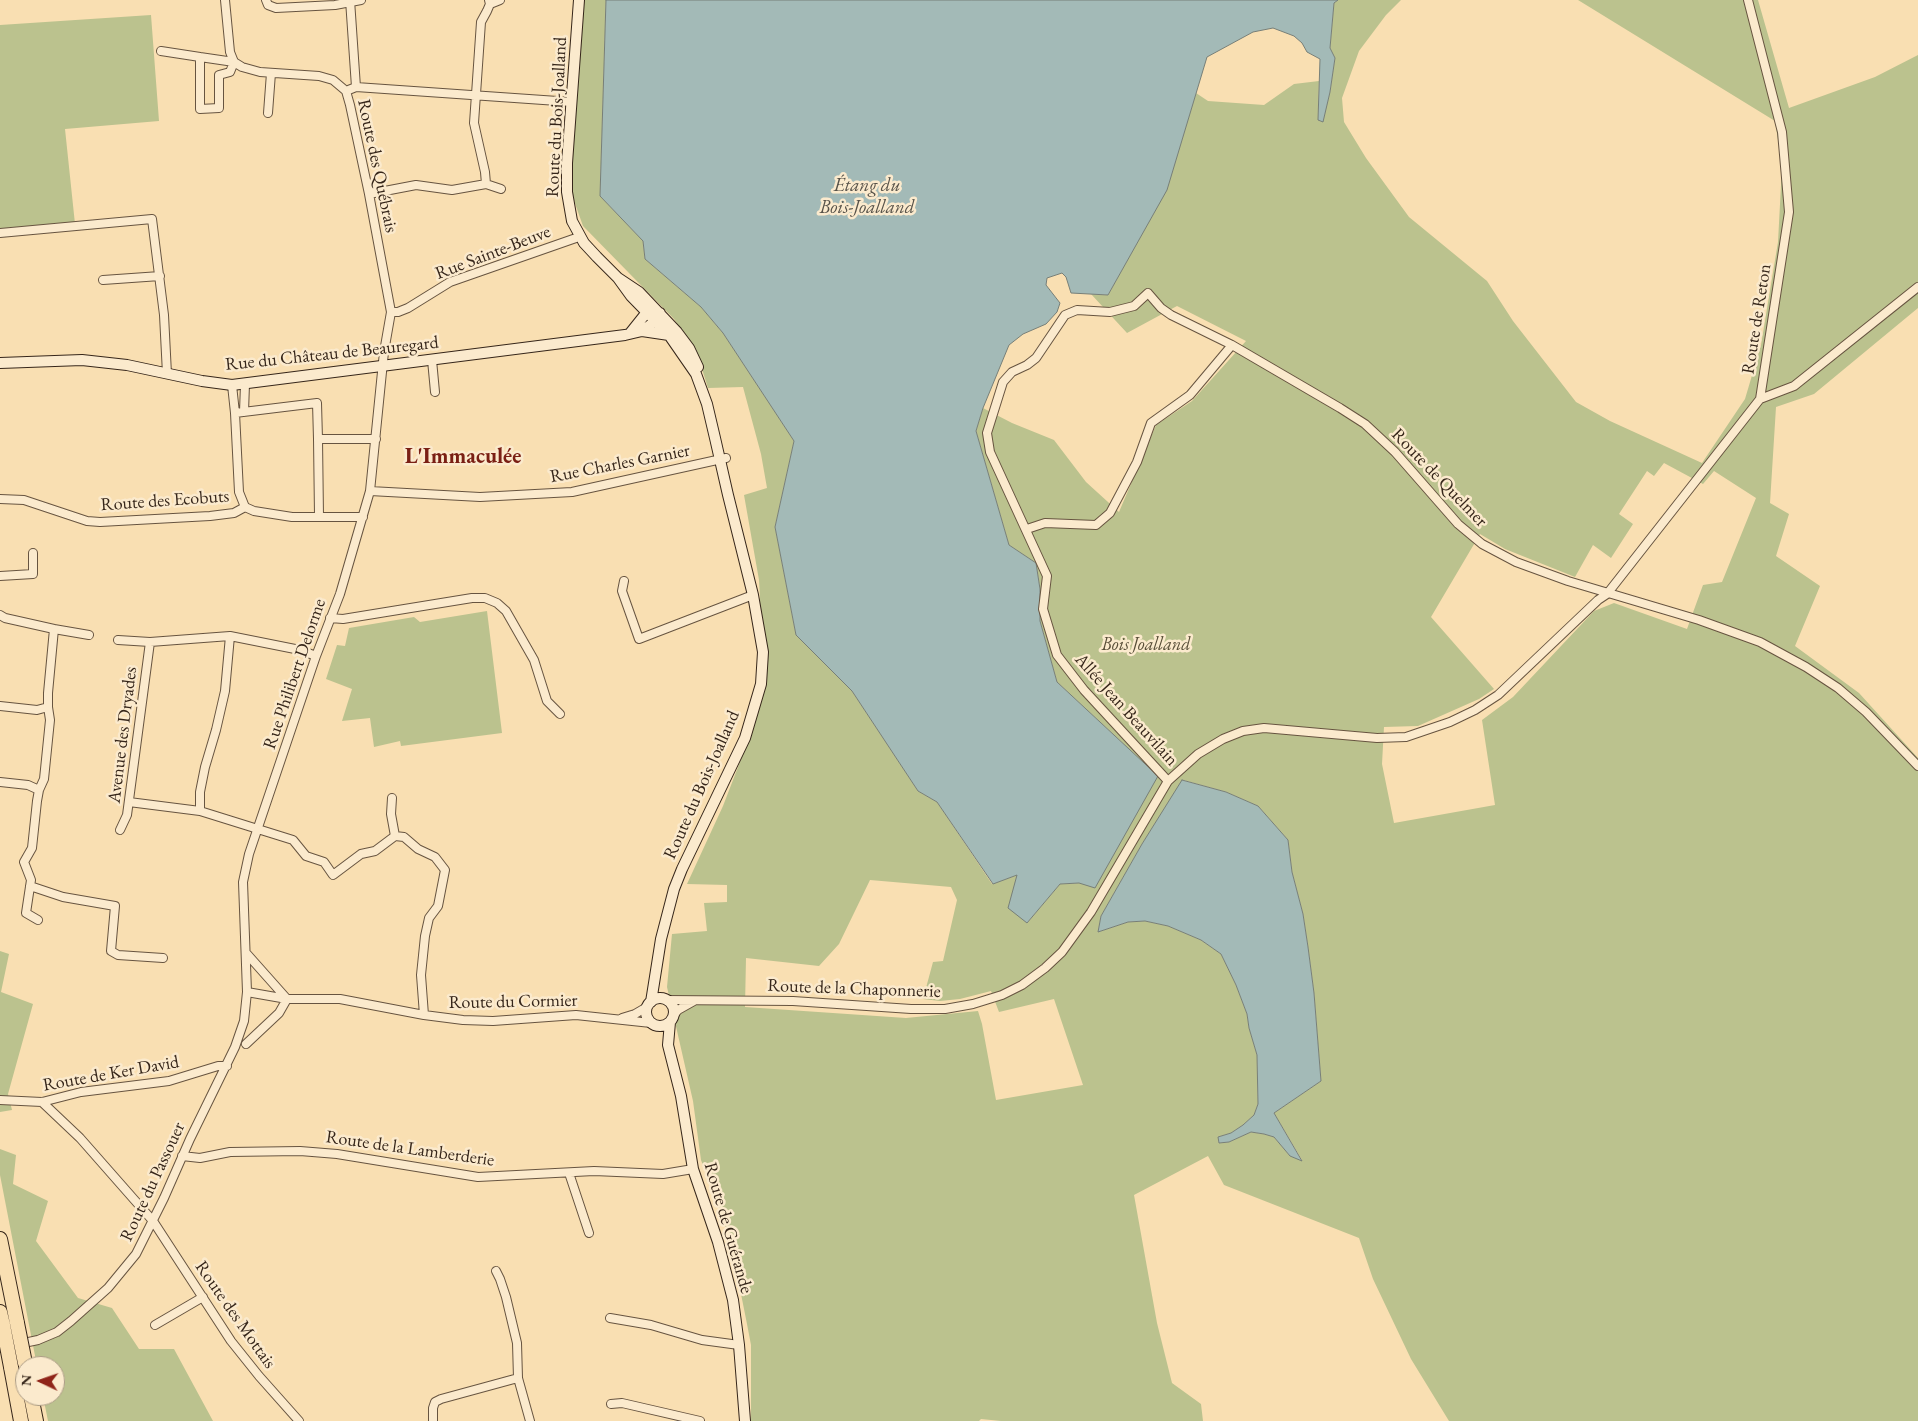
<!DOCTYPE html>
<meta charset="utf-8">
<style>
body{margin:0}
#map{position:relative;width:1918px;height:1421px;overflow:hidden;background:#f9dfb2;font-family:"EB Garamond",serif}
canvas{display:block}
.north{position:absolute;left:15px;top:1356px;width:50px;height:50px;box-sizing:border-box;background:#fbeacd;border:1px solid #ac9c85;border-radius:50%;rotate:273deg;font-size:14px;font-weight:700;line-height:20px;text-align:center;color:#36261a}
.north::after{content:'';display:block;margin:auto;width:18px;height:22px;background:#8f2418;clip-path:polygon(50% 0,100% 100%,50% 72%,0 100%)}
</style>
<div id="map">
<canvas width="1918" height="1421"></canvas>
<div class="north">N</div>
</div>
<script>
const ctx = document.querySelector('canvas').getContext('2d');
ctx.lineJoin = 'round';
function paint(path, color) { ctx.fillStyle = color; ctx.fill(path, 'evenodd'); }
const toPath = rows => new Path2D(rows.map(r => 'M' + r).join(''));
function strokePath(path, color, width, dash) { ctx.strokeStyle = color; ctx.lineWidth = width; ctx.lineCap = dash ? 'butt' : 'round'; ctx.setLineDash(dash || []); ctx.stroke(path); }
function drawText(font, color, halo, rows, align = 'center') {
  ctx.font = font + ' "EB Garamond",serif'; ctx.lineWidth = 5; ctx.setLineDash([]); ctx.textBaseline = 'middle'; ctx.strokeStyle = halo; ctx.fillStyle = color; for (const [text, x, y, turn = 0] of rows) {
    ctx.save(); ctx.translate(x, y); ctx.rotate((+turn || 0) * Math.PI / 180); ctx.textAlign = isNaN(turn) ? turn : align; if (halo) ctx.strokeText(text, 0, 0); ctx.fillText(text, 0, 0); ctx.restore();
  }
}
paint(toPath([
 [583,0,606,0,600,196,643,241,645,259,701,307,723,333,794,441,775,527,796,635,852,691,918,791,937,802,992,884,1017,875,1027,923,1060,884,1079,883,1158,776,1057,682,1040,621,1040,589,1036,563,1009,545,976,431,983,408,1012,423,1054,440,1086,482,1119,512,1156,425,1192,401,1246,341,1177,306,1127,333,1091,294,1108,295,1166,190,1196,93,1208,101,1264,105,1294,84,1319,81,1318,119,1322,122,1330,92,1335,58,1330,48,1334,3,1338,0,1401,0,1386,15,1359,51,1342,98,1344,122,1366,158,1409,217,1487,281,1513,321,1576,402,1610,421,1702,463,1745,399,1761,345,1778,242,1782,166,1775,121,1578,0,1758,0,1789,108,1875,77,1918,55,1918,308,1814,394,1776,407,1770,503,1789,514,1776,556,1820,586,1795,646,1859,693,1918,758,1918,1421,1449,1421,1411,1359,1373,1279,1359,1238,1224,1185,1208,1156,1134,1195,1157,1323,1172,1383,1201,1404,1203,1421,1001,1421,981,1419,979,1421,751,1421,751,1345,747,1324,730,1239,701,1160,693,1101,667,987,672,934,707,931,704,903,727,902,727,885,687,884,723,806,748,741,764,692,767,672,757,605,760,598,759,580,744,495,767,488,761,454,743,387,708,388,697,353,674,319,583,226,572,195,572,147],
 [1664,463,1703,484,1714,471,1756,498,1722,582,1703,585,1687,629,1614,603,1594,611,1513,697,1482,720,1495,805,1394,823,1382,764,1384,727,1418,726,1479,699,1494,689,1431,617,1480,534,1505,549,1575,577,1593,545,1611,558,1633,524,1619,514,1647,471,1654,476],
 [1183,780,1226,792,1258,806,1288,840,1292,872,1303,914,1308,947,1314,993,1321,1081,1274,1113,1302,1160,1290,1156,1274,1137,1264,1134,1251,1132,1229,1142,1219,1143,1218,1137,1231,1133,1243,1125,1254,1115,1258,1104,1257,1055,1249,1028,1247,1014,1236,985,1221,954,1201,940,1168,926,1145,921,1128,922,1098,932,1101,916,1142,844],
 [870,880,951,887,957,900,943,961,933,962,923,999,940,1001,960,999,991,991,999,1012,1054,999,1083,1085,996,1100,982,1024,978,1011,906,1018,745,1007,746,958,819,966,839,944],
 [151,15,159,121,65,129,75,224,0,231,0,25],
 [487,611,502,733,401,746,400,741,374,747,370,718,342,721,352,689,326,679,337,645,345,646,349,628,414,617,420,622],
 [0,951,9,954,1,992,33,1004,8,1094,12,1110,0,1112],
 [0,1149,16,1155,13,1184,48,1201,36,1241,78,1298,112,1308,139,1349,174,1349,213,1421,48,1421,43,1396,55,1396,55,1366,37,1366,0,1175]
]), '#bbc28e');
const water = toPath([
 [606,0,1338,0,1334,3,1330,48,1335,58,1330,92,1323,122,1318,120,1320,59,1307,52,1302,43,1294,36,1273,28,1253,32,1207,57,1167,190,1108,295,1071,293,1066,277,1062,273,1047,278,1046,285,1060,303,1057,312,1046,324,1023,334,1009,345,983,408,976,431,1009,545,1036,563,1040,589,1040,621,1057,682,1158,776,1095,888,1079,883,1060,884,1027,923,1008,908,1017,875,993,884,937,802,918,791,852,691,796,635,775,527,794,441,723,333,701,307,645,259,643,241,600,196,606,0],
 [1182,780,1226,792,1258,806,1288,840,1292,872,1303,914,1308,947,1314,993,1321,1081,1274,1113,1302,1161,1290,1156,1274,1137,1264,1134,1251,1132,1229,1142,1219,1143,1218,1137,1231,1133,1243,1125,1254,1115,1258,1104,1257,1055,1249,1028,1247,1014,1236,985,1221,954,1201,940,1168,926,1145,921,1128,922,1098,932,1101,916,1142,844,1182,780]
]);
paint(water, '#a3bab7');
strokePath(water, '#777f78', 1);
const street = toPath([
 [266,0,268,5,276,8,335,5,361,0],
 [350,0,356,87],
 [490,4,500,0],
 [161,51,200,57],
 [200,57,234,62,230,72,219,75,219,108,200,109,200,57],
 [346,91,356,87,572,102],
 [268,113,271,73],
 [486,184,501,189],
 [369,194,416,185,452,190,486,184,485,172,474,123,481,22,487,11,490,4,489,0],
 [0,233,152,219,164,315,167,374],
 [103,280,160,276],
 [391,312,398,312,408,308,450,282,576,238,579,235],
 [432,360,435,392],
 [232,385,235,413,239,492,245,507,254,511,292,517,363,517],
 [1760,399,1794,386,1918,287],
 [244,412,245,384],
 [235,413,317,403,318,439],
 [370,491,480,497,572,492,726,458],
 [0,499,24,500,87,521,100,522,210,516,234,513,245,507],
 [319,516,318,439,376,439],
 [1027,529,1045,523,1096,525,1110,513,1137,462,1151,423,1190,395,1232,345],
 [0,576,33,574,33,553],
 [624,581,622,591,639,639,753,595],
 [0,615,5,618,54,629,48,693,48,707,50,720,44,779,39,790,37,801,32,848,24,862,31,880,26,913,38,920],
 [330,618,343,619,472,598,485,598,497,603,506,611,534,660,547,701,560,714],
 [54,629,89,635],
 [118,640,150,642,230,636,300,650,316,656],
 [0,706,37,710,48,707],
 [1168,781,1084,690,1057,655,1043,609,1047,576,990,452,987,433,1003,382,1012,372,1027,365,1036,358,1065,315,1077,310,1110,312,1134,306,1148,293,1161,308,1171,315,1232,345,1340,408,1365,424,1395,452,1458,524,1482,544,1516,562,1568,581,1699,620,1760,642,1806,667,1838,688,1866,712,1918,766],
 [0,782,28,785,39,790],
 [392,798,391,814,395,836],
 [129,802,200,811,293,840,306,856,324,862,333,875,361,854,375,851,395,836,404,837,418,849,435,857,445,870,438,906,429,918,425,936,421,975,424,1015],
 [200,811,200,792,205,767,216,730,225,691,230,636],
 [120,830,127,815,150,642],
 [30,886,63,897,115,906,111,951,118,955,163,958],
 [247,992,287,999,340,999,424,1015,463,1020,493,1021,576,1015,651,1023],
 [666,1000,793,1001,911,1009,945,1009,973,1004,1002,995,1022,985,1045,968,1062,952,1091,912,1168,781,1198,754,1223,739,1243,731,1264,728,1377,738,1406,737,1450,722,1475,710,1498,695,1598,600,1607,594,1760,399,1789,212,1782,132,1748,0],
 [674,1015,678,1010,694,1001],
 [622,1018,635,1014,647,1007],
 [246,1044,279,1013,287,999,247,954],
 [0,1100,42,1102,81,1092,169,1081,218,1066,227,1066],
 [42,1102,80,1138,153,1221,231,1341,259,1376,299,1421],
 [182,1156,200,1158,230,1152,300,1151,337,1154,478,1177,594,1171,663,1174,693,1169],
 [569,1173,589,1233],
 [496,1271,500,1279,506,1297,517,1343,518,1378,530,1421],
 [610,1318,651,1325,702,1340,739,1345],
 [155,1325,203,1297],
 [0,1348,38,1340,57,1332,71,1321,108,1288,136,1254,164,1198,190,1139,235,1047,244,1021,247,992,243,882,249,854,316,656,340,594,370,491,384,352,391,312,369,194,350,105,346,91,333,80,319,76,260,72,242,67,234,62,230,52,225,0],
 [611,1404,622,1403,700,1421],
 [433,1421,433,1408,435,1402,441,1399,518,1378]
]);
const secondary = toPath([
 [579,0,567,163,567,192,572,221,584,243,597,257,618,278,639,292,677,332,689,348,698,367],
 [618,278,631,296,669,335,696,374,707,404,715,438,728,495,753,595,763,652,761,684,745,738,682,869,674,889,661,939,651,1002],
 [642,331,669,335],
 [631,332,647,312,653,312],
 [0,363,82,360,127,365,202,381,232,385,625,335,642,331,653,323,660,313],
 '646 1012a14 14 0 1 1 28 0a14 14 0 1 1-28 0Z',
 [670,1022,668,1045,681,1096,693,1169,718,1242,733,1300,739,1345,745,1421]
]);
const highway = toPath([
 [0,1239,17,1323],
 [0,1312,3,1325],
 [11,1367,21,1421],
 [31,1396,36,1421]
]);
strokePath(street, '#675440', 10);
strokePath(secondary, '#36261a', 12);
strokePath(highway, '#36261a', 16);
strokePath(street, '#fbeacd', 8);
strokePath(secondary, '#fbeacd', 10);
strokePath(highway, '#f9dfb2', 14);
const highwayBridge = toPath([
 [17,1323,25,1363],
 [3,1325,11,1367]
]);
strokePath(highwayBridge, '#36261a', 16, []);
strokePath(highwayBridge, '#f9dfb2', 14);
drawText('18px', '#36261a', '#fbeacd', [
 ["Route du Bois-Joalland",557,117,-87],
 ["Route des Québrais",377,166,78],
 ["Rue Sainte-Beuve",493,253,-21],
 ["Route de Reton",1757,319,-81],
 ["Rue du Château de Beauregard",332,354,-6],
 ["Rue Charles Garnier",620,464,-11],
 ["Route de Quelmer",1439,478,46],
 ["Route des Ecobuts",165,501,-4],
 ["Rue Philibert Delorme",295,674,-71],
 ["Allée Jean Beauvilain",1126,710,48],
 ["Avenue des Dryades",123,735,-83],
 ["Route du Bois-Joalland",702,785,-66],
 ["Route de la Chaponnerie",854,989,2],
 ["Route du Cormier",513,1002,-1],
 ["Route de Ker David",111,1074,-10],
 ["Route de la Lamberderie",410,1149,8],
 ["Route du Passouer",153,1182,-65],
 ["Route de Guérande",728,1228,74],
 ["Route des Mottais",235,1315,55]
]);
drawText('italic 18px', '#574d37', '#fbeacd', [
 ["Bois Joalland",1146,645]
]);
drawText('italic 19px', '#575249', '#fbeacd', [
 ["Étang du",867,186],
 ["Bois-Joalland",867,208]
]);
drawText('bold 22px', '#7a1f14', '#fbeacd', [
 ["L'Immaculée",463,457]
]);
</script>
